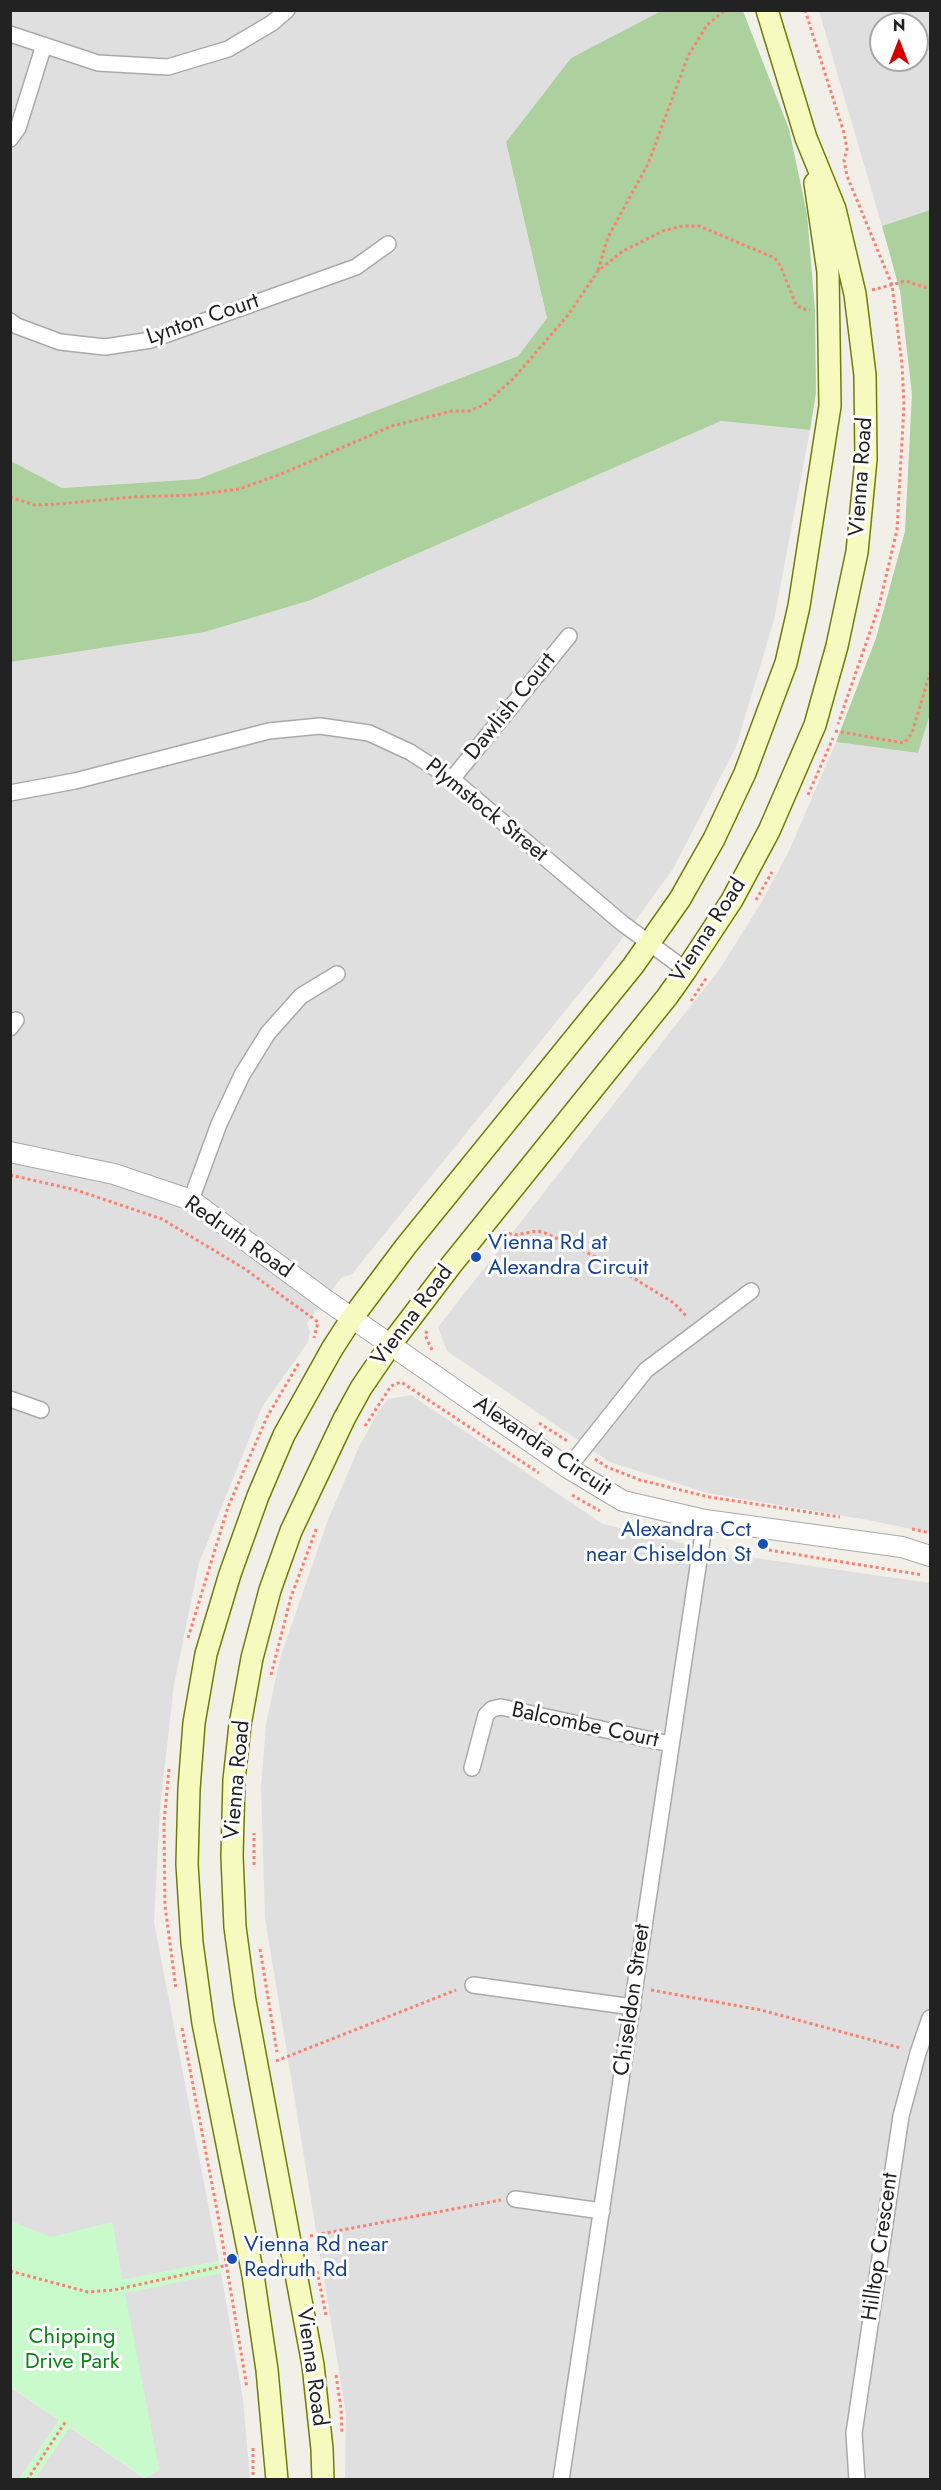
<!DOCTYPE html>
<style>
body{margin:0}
#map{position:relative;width:941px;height:2490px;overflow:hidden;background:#f2efe9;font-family:Jost,sans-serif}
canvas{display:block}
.frame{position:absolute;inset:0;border:12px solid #222;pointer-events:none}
.north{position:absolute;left:869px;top:12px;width:60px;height:60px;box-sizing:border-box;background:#fff;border:2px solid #a7a7a7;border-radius:50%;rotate:0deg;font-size:16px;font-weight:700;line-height:24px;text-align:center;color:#222}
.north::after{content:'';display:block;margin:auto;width:21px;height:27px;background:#d40000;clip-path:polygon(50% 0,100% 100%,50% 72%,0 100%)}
</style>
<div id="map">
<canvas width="941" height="2490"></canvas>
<div class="frame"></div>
<div class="north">N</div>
</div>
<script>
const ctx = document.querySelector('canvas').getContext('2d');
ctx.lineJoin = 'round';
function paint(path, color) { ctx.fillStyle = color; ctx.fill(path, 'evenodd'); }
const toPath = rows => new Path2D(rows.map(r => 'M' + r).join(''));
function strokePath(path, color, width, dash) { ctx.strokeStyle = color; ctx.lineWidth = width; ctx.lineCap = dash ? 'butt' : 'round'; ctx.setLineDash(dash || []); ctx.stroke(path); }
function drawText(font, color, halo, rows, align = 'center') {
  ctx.font = font + ' Jost,sans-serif'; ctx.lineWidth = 6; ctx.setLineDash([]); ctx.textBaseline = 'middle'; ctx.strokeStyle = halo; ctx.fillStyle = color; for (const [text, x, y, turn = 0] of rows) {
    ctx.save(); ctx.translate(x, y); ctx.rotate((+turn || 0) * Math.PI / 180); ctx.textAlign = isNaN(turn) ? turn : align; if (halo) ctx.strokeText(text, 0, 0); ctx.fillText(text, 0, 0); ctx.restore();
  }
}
paint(toPath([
 [10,11,661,11,571,58,506,142,547,318,518,356,198,479,62,488,11,461],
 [819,11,930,11,930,210,882,226],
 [881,24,917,24,917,60,881,60],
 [721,421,810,430,774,620,736,747,673,869,604,963,352,1274,341,1278,307,1323,310,1332,308,1342,262,1407,199,1563,174,1685,160,1808,154,1922,219,2261,122,2280,112,2222,51,2238,11,2221,11,662,205,632,311,600],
 [930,714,930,1533,868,1520,707,1493,610,1462,447,1351,438,1327,719,970,761,903,789,851,836,742,918,753],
 [411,1395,603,1524,727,1554,930,1583,930,2479,345,2480,346,2414,265,1918,261,1788,266,1724,280,1658,328,1520,358,1449,378,1412,388,1399],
 [221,2273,243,2399,250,2479,34,2480,69,2427,144,2478,159,2470,124,2293],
 [10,2387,59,2420,19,2479,11,2479]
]), '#e0dfdf');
paint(toPath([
 [661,11,743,11,789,129,807,214,815,310,816,393,810,430,721,421,311,600,205,632,11,662,11,461,62,488,198,479,518,356,547,318,506,142,571,58],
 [930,210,930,714,918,753,836,742,876,638,905,531,912,394,900,291,882,226]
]), '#add19e');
paint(toPath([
 [10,2221,51,2237,112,2222,122,2280,219,2261,221,2273,125,2293,159,2470,145,2478,70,2427,34,2479,19,2479,59,2420,11,2387]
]), '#c8facc');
const minor = toPath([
 [10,34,98,63,168,67,228,49,272,23,287,10],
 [10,139,18,128,44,45],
 [10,321,17,326,60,342,105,347,151,340,356,267,388,244],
 [452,779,569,636],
 [10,793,75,781,269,731,320,726,369,733,410,752,452,779,622,923,686,970],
 [10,1028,16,1020],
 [191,1200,219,1124,242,1075,268,1033,301,996,337,974],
 [10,1399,41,1410],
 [568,1468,646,1370,751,1291],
 [472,1768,486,1715,492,1709,501,1707,670,1744],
 [473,1985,633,2007],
 [515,2199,602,2211],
 [561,2480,705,1520],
 [857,2480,854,2433,901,2116,918,2053,930,2018]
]);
const tertiary = toPath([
 [10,1152,114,1174,191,1200,326,1300,568,1468,623,1501,705,1520,902,1547,930,1556]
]);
const secondary = toPath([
 [277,2480,267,2370,253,2275,203,2023,192,1943,187,1864,189,1789,194,1723,206,1654,230,1574,258,1496,284,1435,332,1349,352,1318,406,1246,633,966,680,899,714,839,745,773,786,663,799,606,830,406,828,272,815,183],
 [323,2480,322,2449,313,2365,245,2001,235,1927,232,1856,234,1780,240,1725,252,1658,270,1590,291,1531,344,1419,361,1388,391,1344,452,1264,667,997,686,970,732,900,769,831,815,725,837,646,857,552,866,459,865,375,855,294,835,209,806,138,767,10]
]);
strokePath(minor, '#a9a9a9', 18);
strokePath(tertiary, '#a9a9a9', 22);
strokePath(secondary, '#707d05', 24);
strokePath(toPath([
 [805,10,844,133,847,149,844,160,847,176,892,285,902,364,904,405,897,530,879,606,838,724],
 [598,270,608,237,648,164,688,56,707,25,725,10],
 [872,290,906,281,930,289],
 [10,497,35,505,57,504,133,497,193,495,239,489,281,474,392,426,452,411,469,411,484,405,514,378,568,315,598,271,623,251,663,231,682,226,699,226,775,258,781,267,796,305,803,309,810,310],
 [835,731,904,743,912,733,930,673],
 [808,795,833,738],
 [756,900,772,872],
 [691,1001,707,977],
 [10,1175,76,1190,162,1219,245,1269,318,1322,314,1338],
 [503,1232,515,1235,537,1231,545,1233,609,1263,674,1303,687,1317],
 [427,1331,425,1335,432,1350],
 [539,1423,569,1442],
 [365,1426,391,1386,401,1382,539,1473],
 [595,1459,607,1467,640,1480,709,1497,840,1517],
 [572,1495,600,1511],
 [651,1529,686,1538],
 [912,1529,930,1533],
 [769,1550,923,1575],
 [188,1638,228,1507,267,1417,300,1361],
 [271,1675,291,1597,317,1527],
 [169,1769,164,1822,165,1906,176,1989],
 [254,1865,254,1833],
 [260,1949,277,2052],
 [651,1990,761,2010,901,2048],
 [182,2028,219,2221,247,2388],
 [276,2061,456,1990],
 [310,2236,501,2200],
 [10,2271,88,2292,114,2290,228,2265],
 [317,2271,326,2315],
 [336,2375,341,2409,342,2433],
 [253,2448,253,2480],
 [27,2480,66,2421]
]), '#fa8072', 3, [3, 3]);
strokePath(minor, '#fff', 15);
strokePath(tertiary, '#fff', 20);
strokePath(secondary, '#f7fabf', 21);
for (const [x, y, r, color] of [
 [476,1257,6,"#1a4fb4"],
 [763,1544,6,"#1a4fb4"],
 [232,2259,6,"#1a4fb4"]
]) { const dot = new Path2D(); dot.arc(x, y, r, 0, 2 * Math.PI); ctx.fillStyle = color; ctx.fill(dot); strokePath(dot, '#fff', 2); }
drawText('22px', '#222', '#fff', [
 ["Lynton Court",203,320,-19],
 ["Vienna Road",862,477,-86],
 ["Dawlish Court",511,707,-51],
 ["Plymstock Street",486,811,39],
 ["Vienna Road",709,931,-57],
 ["Redruth Road",238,1238,35],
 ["Vienna Road",413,1316,-53],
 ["Alexandra Circuit",542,1447,34],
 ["Balcombe Court",585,1726,12],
 ["Vienna Road",238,1780,-85],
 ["Chiseldon Street",633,2000,-82],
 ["Hilltop Crescent",881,2247,-82],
 ["Vienna Road",311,2367,82]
]);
drawText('22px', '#164399', '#fff', [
 ["Vienna Rd at",488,1244],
 ["Alexandra Circuit",488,1269],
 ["Alexandra Cct",751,1531,"right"],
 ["near Chiseldon St",751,1556,"right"],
 ["Vienna Rd near",244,2246],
 ["Redruth Rd",244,2271]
], 'left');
drawText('22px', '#0c8416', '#fff', [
 ["Chipping",72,2338],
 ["Drive Park",72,2363]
]);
</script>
